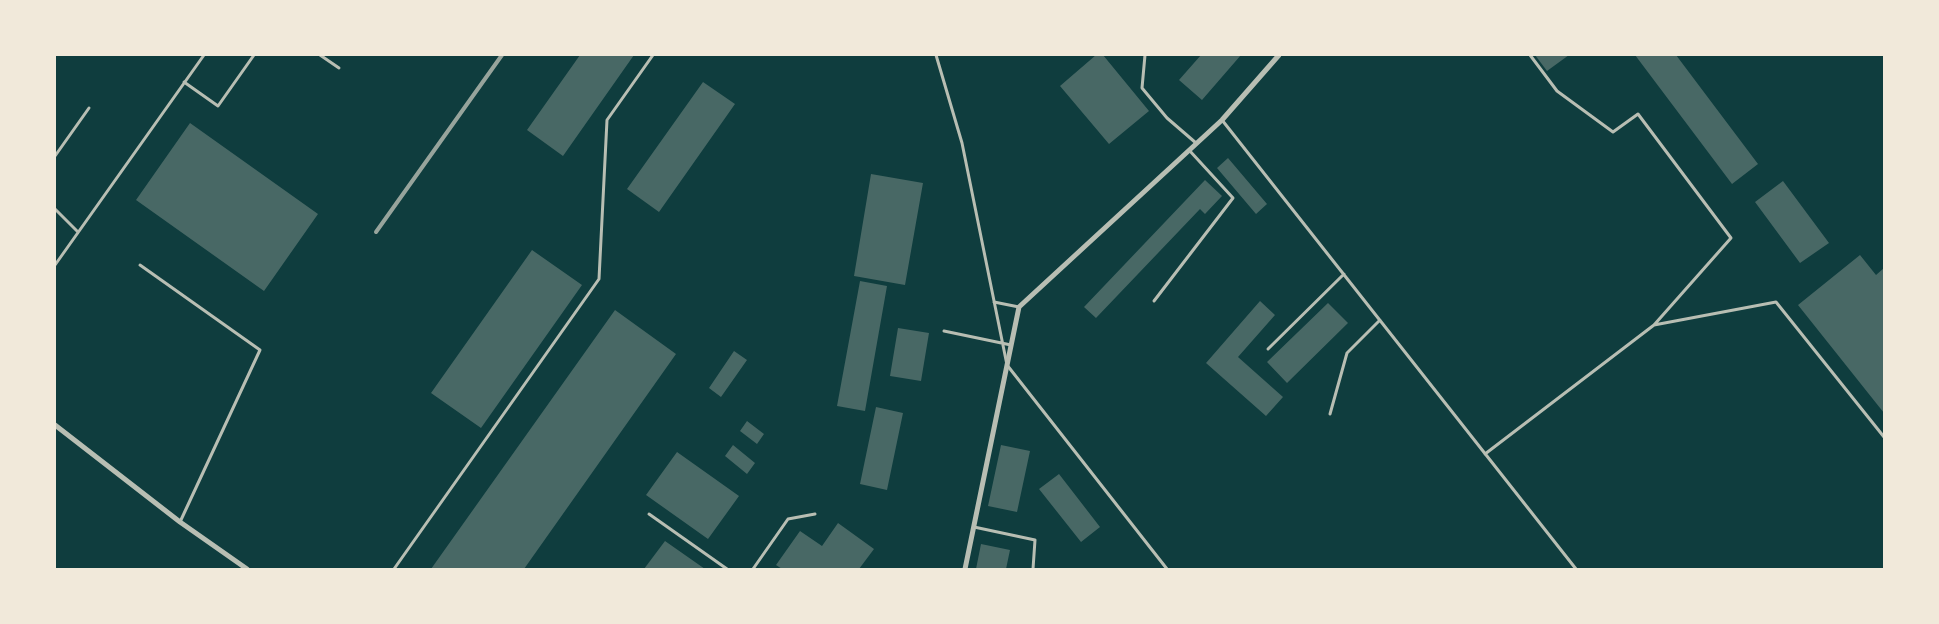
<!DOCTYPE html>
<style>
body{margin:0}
#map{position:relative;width:1939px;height:624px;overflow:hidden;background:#0f3d3e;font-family:"PT Sans Narrow",sans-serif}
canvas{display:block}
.frame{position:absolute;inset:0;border:56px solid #f1e9da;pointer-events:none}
</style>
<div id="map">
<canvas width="1939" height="624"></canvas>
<div class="frame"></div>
</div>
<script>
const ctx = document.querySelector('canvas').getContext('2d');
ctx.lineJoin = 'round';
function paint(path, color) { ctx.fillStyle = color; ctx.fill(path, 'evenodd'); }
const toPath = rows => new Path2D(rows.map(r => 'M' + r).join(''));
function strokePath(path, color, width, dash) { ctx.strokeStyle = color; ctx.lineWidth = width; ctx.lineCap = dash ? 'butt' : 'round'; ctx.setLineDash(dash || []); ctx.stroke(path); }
paint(toPath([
 [580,55,634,55,563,156,527,130],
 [1096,55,1103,55,1149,111,1109,144,1060,86],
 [1201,55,1241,55,1202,100,1179,80],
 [1535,55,1569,55,1547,71],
 [1635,55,1676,55,1758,164,1732,184],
 [703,82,735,104,659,212,627,189],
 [190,123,318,214,264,291,136,200],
 [1228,158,1267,204,1256,214,1217,168],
 [871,174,923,183,905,285,854,276],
 [1205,180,1222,196,1205,214,1200,209,1096,318,1084,307],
 [1783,181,1829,243,1800,263,1755,202],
 [532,250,582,285,481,428,431,393],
 [1860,255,1876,275,1884,268,1884,413,1798,305],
 [860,281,887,286,865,411,837,406],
 [1260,301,1275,315,1238,357,1283,397,1266,416,1206,363],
 [1328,303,1348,323,1287,383,1267,362],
 [615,310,676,354,524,569,431,569],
 [898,328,929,333,921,381,890,376],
 [734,351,747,360,721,397,709,388],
 [876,407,903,413,887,490,860,484],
 [747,421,764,434,757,444,740,431],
 [733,445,755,463,747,474,725,456],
 [1001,445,1030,451,1017,512,988,506],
 [677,452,739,496,708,539,646,495],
 [1059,474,1100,527,1081,542,1039,489],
 [838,523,874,549,859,569,782,569,776,565,800,531,822,546],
 [665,541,705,569,644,569],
 [981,544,1010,550,1006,569,976,569]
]), '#486865');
strokePath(toPath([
 [320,55,339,68],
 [936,55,962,143,1007,365,1167,569],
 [1145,55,1142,88,1167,118,1196,143],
 [184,82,218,106,254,55],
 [1222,120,1576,569],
 [55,156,89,108],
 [55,209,78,232],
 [55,265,204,55],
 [140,265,260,350,180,522],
 [1154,301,1233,198,1189,150],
 [994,302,1019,307],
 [1654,325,1776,302,1884,437],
 [944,331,1011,345],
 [1268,349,1344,274],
 [1330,414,1347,353,1380,320],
 [1485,454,1654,325,1731,238,1638,114,1613,132,1557,91,1530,55],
 [649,514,727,569],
 [974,527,1035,540,1033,569],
 [394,569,599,279,607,120,653,55],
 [753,569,788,519,815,514]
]), '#b8beb3', 3);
strokePath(toPath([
 [55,425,180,522,247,569],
 [965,569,1019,307,1222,120,1279,55]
]), '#b8beb3', 5);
strokePath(toPath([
 [376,232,502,55]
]), '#97a49c', 4);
</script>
